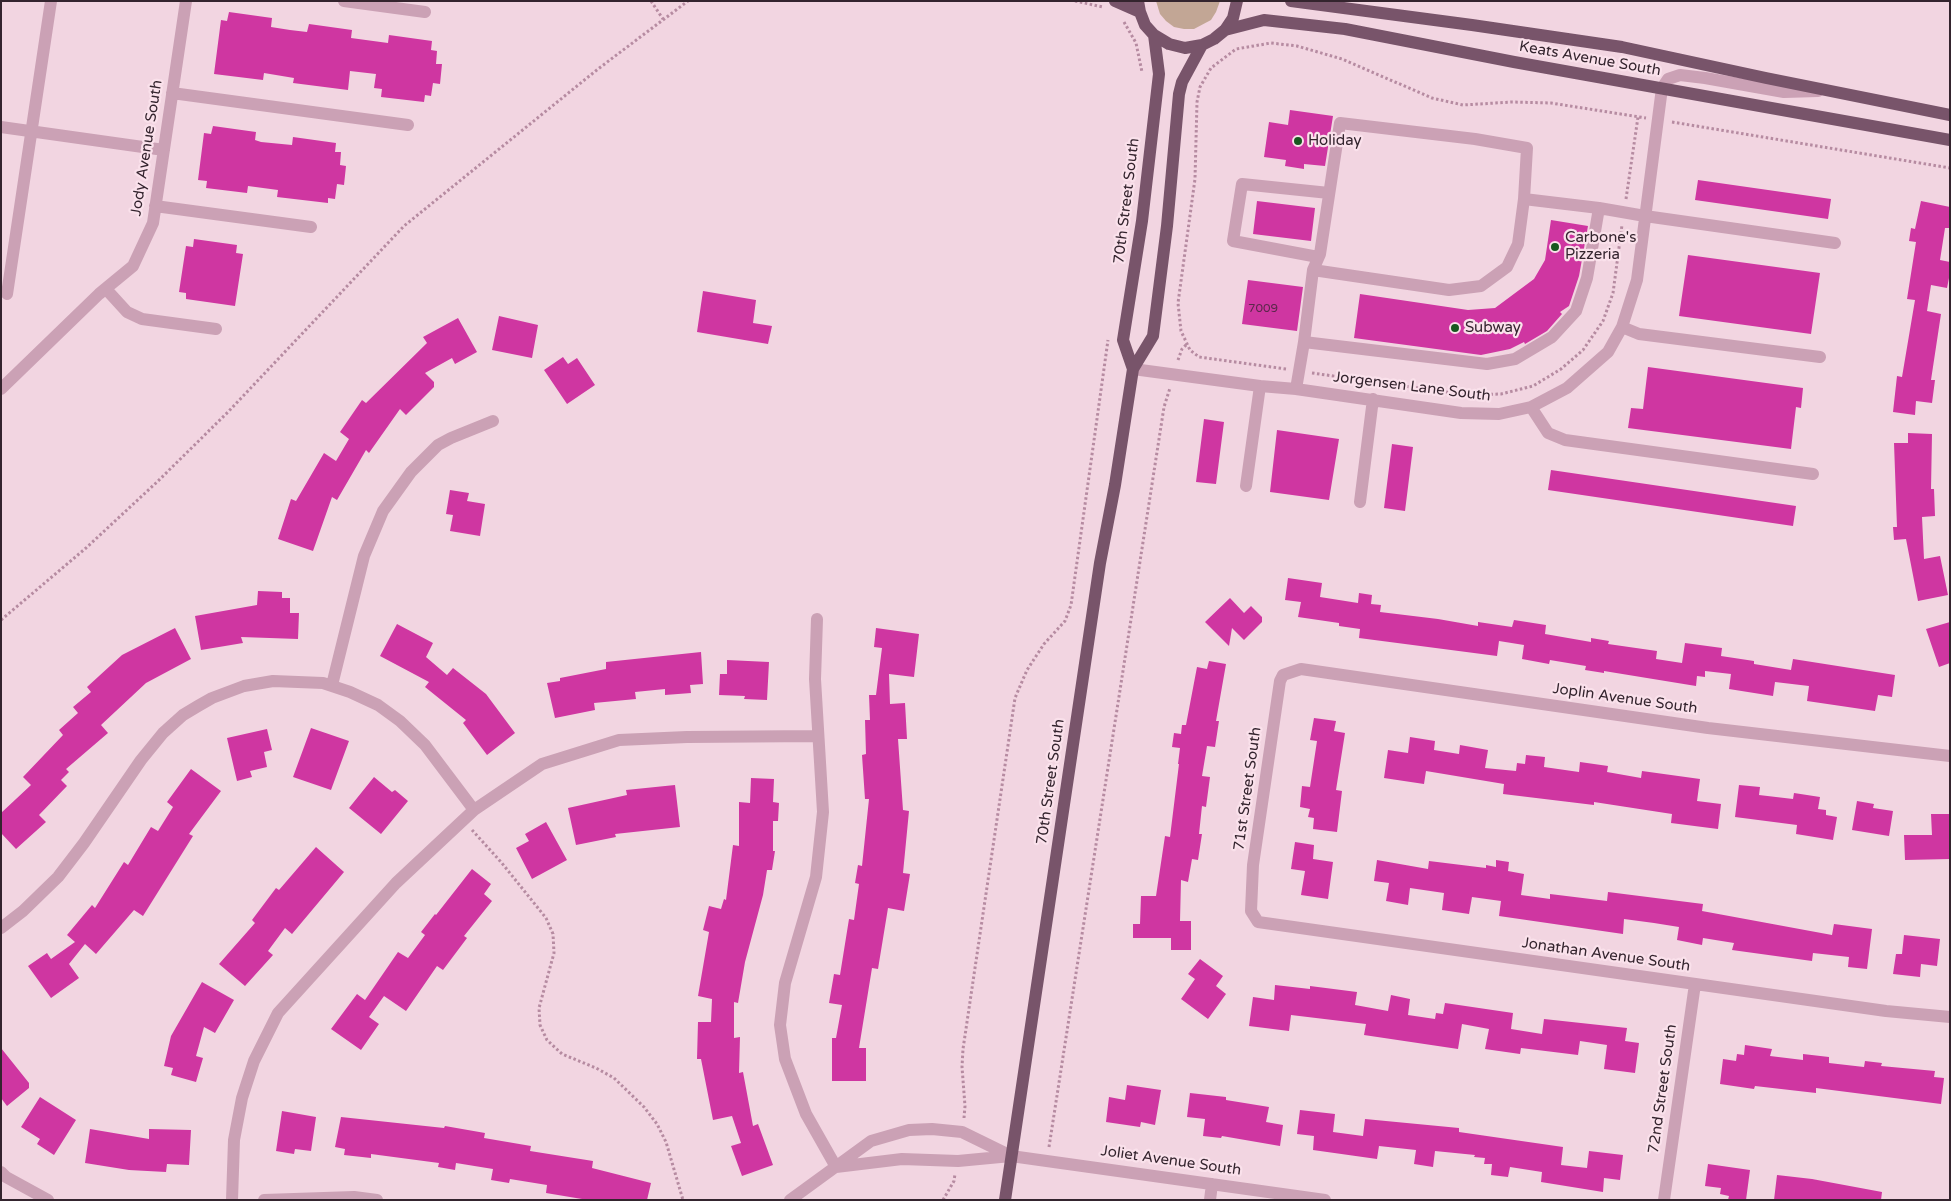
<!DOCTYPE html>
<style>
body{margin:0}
#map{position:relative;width:1951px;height:1201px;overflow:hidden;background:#f2d5e1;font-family:"Varela Round",sans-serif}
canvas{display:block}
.frame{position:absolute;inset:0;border:2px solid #34242e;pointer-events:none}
</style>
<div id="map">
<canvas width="1951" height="1201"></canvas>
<div class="frame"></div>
</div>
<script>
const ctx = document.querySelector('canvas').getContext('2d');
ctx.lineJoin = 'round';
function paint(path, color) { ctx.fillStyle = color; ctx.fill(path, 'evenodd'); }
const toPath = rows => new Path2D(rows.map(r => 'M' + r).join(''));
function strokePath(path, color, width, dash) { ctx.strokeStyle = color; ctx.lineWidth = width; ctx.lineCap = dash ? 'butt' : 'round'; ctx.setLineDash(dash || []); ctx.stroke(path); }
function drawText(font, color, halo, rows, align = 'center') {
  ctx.font = font + ' "Varela Round",sans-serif'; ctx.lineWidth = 4.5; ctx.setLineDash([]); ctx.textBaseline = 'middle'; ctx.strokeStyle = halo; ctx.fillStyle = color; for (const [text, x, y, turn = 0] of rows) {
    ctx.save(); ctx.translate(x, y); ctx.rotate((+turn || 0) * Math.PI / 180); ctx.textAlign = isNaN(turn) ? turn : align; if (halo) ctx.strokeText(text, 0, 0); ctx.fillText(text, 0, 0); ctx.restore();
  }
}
paint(toPath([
 [1156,1,1220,1,1216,12,1211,20,1194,29,1184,29,1174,27,1166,21,1160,14]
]), '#c2a695');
paint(toPath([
 [229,12,272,18,271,27,290,30,307,32,309,24,352,30,351,38,388,43,389,35,432,41,431,50,437,51,436,64,442,64,440,84,433,83,431,96,425,95,424,102,381,97,382,89,374,88,376,74,350,71,348,90,293,83,294,78,264,73,263,80,214,74,221,20,227,21],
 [1290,110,1333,116,1325,166,1304,164,1304,169,1285,166,1286,160,1264,157,1269,122,1288,125],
 [213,126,256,132,255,140,261,142,292,145,293,137,336,143,335,152,341,152,340,165,346,166,344,185,337,184,335,199,328,198,328,203,277,197,278,190,248,186,247,193,206,188,207,181,198,180,204,133,211,134],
 [1698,180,1831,199,1828,219,1695,200],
 [1257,201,1315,208,1311,241,1253,234],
 [1921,201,1950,207,1950,228,1945,228,1940,260,1950,262,1950,273,1947,288,1931,285,1927,311,1941,314,1931,380,1935,380,1932,403,1916,401,1915,415,1893,412,1897,376,1902,377,1915,300,1907,299,1916,242,1909,241,1911,228,1915,229],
 [1551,220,1588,226,1579,276,1569,306,1560,312,1562,314,1547,331,1525,344,1524,342,1510,349,1481,355,1354,338,1360,294,1468,310,1495,308,1534,279,1545,260],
 [194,239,237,245,236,253,243,254,235,306,186,299,186,293,179,292,186,246,193,247],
 [1688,255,1820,273,1811,334,1679,316],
 [1248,280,1303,287,1297,331,1242,324],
 [703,291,756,300,753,323,772,326,768,344,697,332],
 [499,316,538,325,532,358,492,350],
 [458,318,477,352,455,364,452,358,425,373,434,382,434,387,406,415,400,409,369,453,366,450,337,500,332,497,313,551,278,539,291,499,296,501,324,453,336,461,349,439,340,432,362,400,366,403,427,343,423,337],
 [563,357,568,364,577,358,595,385,567,404,544,370],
 [1648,367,1803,388,1801,408,1796,407,1791,449,1628,428,1631,408,1643,409],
 [1204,419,1224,422,1216,484,1196,482],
 [1277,430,1339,439,1329,500,1270,492],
 [1908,433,1932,434,1931,489,1934,489,1935,516,1922,517,1924,559,1940,556,1948,595,1918,601,1906,539,1894,540,1893,527,1897,527,1894,443,1908,443],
 [1392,444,1413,447,1405,511,1384,508],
 [1551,470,1796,506,1793,526,1548,490],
 [450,490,469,493,467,501,485,504,480,536,450,531,453,515,446,514],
 [1288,578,1322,583,1320,597,1358,603,1359,593,1372,595,1371,604,1381,605,1380,612,1438,619,1478,626,1478,622,1512,627,1514,620,1546,625,1545,634,1591,642,1591,638,1609,641,1608,644,1657,651,1656,659,1682,663,1685,643,1722,648,1721,656,1754,661,1754,664,1791,670,1793,659,1895,675,1892,697,1878,695,1875,711,1807,701,1809,686,1775,682,1773,696,1729,689,1731,674,1705,671,1705,677,1697,676,1696,686,1604,671,1604,673,1585,670,1586,666,1550,660,1549,664,1522,659,1524,645,1499,641,1497,656,1359,638,1360,629,1339,626,1339,623,1298,617,1301,602,1285,600],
 [258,591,282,592,282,598,290,598,290,613,299,613,298,639,241,637,243,643,201,650,195,616,257,605],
 [1230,598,1244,613,1251,606,1262,617,1262,622,1244,640,1232,628,1229,646,1205,622],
 [1950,622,1950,663,1939,667,1926,629],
 [397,624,433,643,426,657,447,675,453,668,486,694,515,733,487,755,463,723,466,720,425,687,429,682,380,656],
 [175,628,191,659,146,683,101,725,108,733,66,769,69,772,61,780,67,786,39,815,46,822,16,849,1,833,1,813,31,785,23,777,63,735,59,730,78,713,73,707,91,692,87,687,122,655],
 [876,628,919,634,914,677,889,674,890,704,905,703,907,739,898,739,903,810,909,811,903,873,910,874,904,911,888,908,878,969,872,968,859,1048,866,1048,866,1081,832,1081,832,1038,836,1038,842,1005,829,1003,834,974,840,975,849,919,854,920,859,884,855,883,858,865,862,866,869,799,865,799,862,755,866,754,865,720,870,720,869,695,876,695,882,648,874,647],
 [701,652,703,684,690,685,691,693,665,695,665,689,635,692,636,699,594,703,595,710,555,718,547,683,560,681,560,678,606,669,606,662],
 [727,660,769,662,767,700,744,699,745,696,719,695,720,674,727,674],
 [1209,661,1226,664,1216,721,1219,721,1215,747,1207,746,1202,776,1210,777,1206,807,1202,806,1199,834,1202,834,1198,860,1192,859,1188,882,1181,880,1180,921,1191,921,1191,950,1171,950,1171,938,1133,938,1133,924,1140,924,1141,896,1156,896,1165,836,1170,837,1179,764,1178,764,1180,748,1172,747,1174,733,1181,734,1182,725,1186,725,1197,667,1207,669],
 [1314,718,1336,721,1334,731,1345,733,1336,790,1342,791,1337,832,1313,829,1314,818,1308,817,1310,809,1300,807,1302,786,1310,787,1317,741,1310,740],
 [311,728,349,741,331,790,293,777],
 [267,729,272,750,264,752,267,767,250,771,252,777,237,781,227,738],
 [1410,737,1435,741,1434,750,1459,754,1460,745,1488,750,1485,768,1516,771,1517,763,1525,764,1526,755,1545,757,1544,767,1579,772,1580,762,1608,766,1607,772,1641,778,1642,771,1700,779,1697,801,1721,804,1718,829,1671,823,1672,814,1594,802,1594,805,1503,794,1504,784,1426,771,1424,784,1384,778,1388,750,1408,753],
 [191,769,221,791,189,834,193,836,143,916,134,910,96,954,85,944,69,964,79,978,51,998,28,966,47,953,51,959,75,942,67,935,92,905,95,908,124,862,128,865,151,827,158,831,173,807,167,802],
 [374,777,392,792,395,790,408,801,381,834,349,808],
 [751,778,774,779,773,802,779,803,778,821,773,821,773,851,775,851,772,870,767,870,763,895,745,962,738,1003,734,1002,734,1038,740,1037,739,1073,743,1072,753,1126,758,1124,773,1165,742,1176,731,1146,741,1143,732,1116,713,1120,701,1059,697,1059,698,1022,711,1022,712,999,698,996,709,932,703,930,709,906,721,909,724,899,726,900,733,845,739,846,739,802,750,803],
 [675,785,680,827,615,834,616,837,576,845,568,808,627,795,626,790],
 [1739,785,1760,787,1759,795,1793,799,1794,793,1820,797,1818,809,1826,810,1826,815,1837,817,1833,840,1796,834,1797,825,1735,817],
 [1857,801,1874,804,1873,808,1893,811,1889,836,1852,830],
 [1931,814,1950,814,1950,859,1905,860,1904,835,1932,835],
 [546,822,567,860,532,879,516,848,529,841,525,834],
 [1295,842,1314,845,1313,859,1333,862,1328,899,1301,895,1305,871,1291,869],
 [316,847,344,872,292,934,285,928,268,951,273,955,245,986,219,964,255,923,252,920,276,888,279,890],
 [1377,860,1428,869,1429,861,1486,868,1486,865,1496,867,1496,860,1509,862,1508,871,1524,874,1521,895,1550,899,1550,894,1607,901,1608,892,1703,904,1702,911,1832,935,1834,924,1872,929,1867,969,1848,967,1849,957,1813,953,1812,961,1732,950,1734,943,1703,938,1702,945,1677,940,1679,927,1654,923,1624,919,1623,934,1499,916,1501,901,1472,897,1469,914,1442,910,1444,893,1410,888,1408,905,1386,901,1389,883,1374,881],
 [472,869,491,884,484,894,492,901,464,936,467,938,443,970,437,966,406,1011,384,996,369,1017,379,1024,361,1050,331,1029,357,994,365,1000,398,952,408,958,425,935,421,932,435,914,436,915],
 [1904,935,1940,939,1937,966,1921,964,1920,977,1893,974,1896,954,1902,954],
 [1200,959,1223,976,1216,986,1226,994,1208,1019,1181,999,1195,979,1188,974],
 [202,982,234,1000,215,1033,204,1027,196,1056,203,1058,196,1082,171,1075,173,1068,164,1066,171,1036],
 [1275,985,1310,989,1310,986,1357,992,1355,1005,1388,1011,1391,995,1410,999,1408,1015,1435,1019,1436,1013,1443,1014,1445,1003,1513,1013,1511,1029,1542,1034,1544,1019,1627,1028,1625,1041,1639,1043,1635,1073,1604,1069,1607,1045,1580,1041,1578,1055,1521,1048,1520,1054,1485,1049,1489,1029,1462,1024,1458,1049,1364,1035,1366,1024,1291,1015,1289,1031,1249,1026,1253,997,1274,1000],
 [1745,1045,1772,1049,1770,1056,1803,1060,1803,1054,1829,1057,1829,1063,1864,1067,1865,1061,1882,1063,1881,1066,1935,1071,1934,1077,1944,1078,1941,1104,1816,1088,1816,1093,1755,1086,1754,1089,1720,1084,1723,1059,1736,1061,1737,1054,1744,1055],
 [1,1048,29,1083,29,1088,7,1106,1,1098],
 [1127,1085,1161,1090,1155,1125,1141,1122,1140,1127,1106,1122,1109,1097,1125,1100],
 [1190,1093,1226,1097,1226,1100,1269,1107,1266,1122,1283,1125,1280,1146,1222,1136,1221,1138,1203,1136,1205,1119,1187,1117],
 [40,1097,76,1120,54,1155,37,1144,40,1139,21,1127],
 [1300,1110,1335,1114,1333,1132,1363,1136,1365,1119,1459,1128,1459,1132,1563,1147,1561,1165,1587,1168,1589,1151,1623,1155,1620,1180,1604,1178,1603,1192,1541,1182,1542,1172,1510,1167,1508,1177,1491,1175,1492,1164,1484,1164,1485,1158,1474,1157,1475,1155,1435,1151,1433,1167,1414,1164,1416,1150,1379,1146,1377,1159,1313,1150,1314,1136,1297,1134],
 [282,1111,316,1117,311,1151,295,1149,294,1154,276,1151],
 [341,1117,444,1128,445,1126,485,1133,484,1138,531,1146,530,1151,593,1161,592,1168,651,1183,647,1200,588,1200,546,1193,547,1185,510,1179,509,1183,491,1180,493,1169,456,1163,455,1170,438,1167,439,1163,371,1154,371,1158,344,1155,345,1149,335,1147],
 [90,1129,149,1139,149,1129,191,1130,189,1165,167,1164,166,1172,129,1170,85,1163],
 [1708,1164,1750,1170,1746,1200,1728,1200,1729,1196,1720,1194,1721,1188,1705,1186],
 [1777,1175,1812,1179,1882,1192,1881,1200,1774,1200]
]), '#cf36a1');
strokePath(toPath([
 [651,1,663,19],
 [1075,1,1103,7],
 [1124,22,1136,43,1142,72],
 [1672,122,1950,168],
 [1626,199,1638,117],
 [1178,360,1182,349,1187,344],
 [1286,369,1199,357,1190,350,1181,331,1178,303,1195,179,1197,102,1200,87,1211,68,1236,49,1271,43,1297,46,1342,59,1432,98,1463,105,1512,102,1551,103,1646,118],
 [1312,373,1467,395,1501,394,1533,386,1561,369,1583,350,1603,321,1613,293,1622,225],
 [1,620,86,548,157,482,228,412,404,226,598,69,688,1],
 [472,830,501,862,538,908,546,918,553,934,554,953,539,1008,540,1025,547,1040,562,1054,596,1068,614,1078,644,1107,657,1124,666,1142,683,1200],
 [964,1118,965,1106,962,1067,963,1049,1015,698,1027,670,1044,644,1065,621,1071,605,1108,340],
 [1049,1147,1164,407,1170,388],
 [943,1200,954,1181,955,1174]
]), '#b68ba1', 3, [2.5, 2.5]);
strokePath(toPath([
 [344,1,425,12],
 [172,93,408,125],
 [1,127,164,150],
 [155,206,311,227],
 [1318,257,1233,241,1242,184,1329,193],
 [1313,270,1320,254,1340,123,1475,139,1527,148,1524,199],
 [106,289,127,312,142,319,216,329],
 [7,294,51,1],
 [1622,327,1639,334,1820,357],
 [1304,342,1487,364,1515,359,1552,337,1576,311,1587,278,1599,208],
 [1133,369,1260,386,1296,389,1461,413,1499,414,1531,407,1567,388,1608,352,1622,327,1637,280,1662,88,1668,79,1680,75,1705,78,1784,92,1818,91],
 [1,389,99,294,133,266,153,223,186,1],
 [1296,389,1304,342,1313,270,1449,290,1481,286,1507,267,1518,244,1524,199,1599,208,1645,216,1835,243],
 [1531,407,1548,433,1565,440,1813,474],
 [1246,486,1260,386],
 [1360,502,1373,399],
 [817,619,815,679,823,812,816,877,785,983,780,1025,785,1059,806,1114,836,1167],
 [332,685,364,556,383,511,411,472,438,445,451,438,493,421],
 [1950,756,1708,728,1301,669,1283,675,1280,681,1253,865,1251,911,1258,922,1886,1011,1950,1017],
 [1,928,23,911,58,877,84,843,141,760,163,733,183,715,198,706,212,698,244,686,273,681,323,683,350,692,378,705,400,721,425,745,474,810],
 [836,1167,902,1159,958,1161,1011,1156,1325,1200],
 [1,1172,6,1177,48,1200],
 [232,1200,234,1140,242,1098,254,1061,278,1013,396,883,474,810,542,764,619,740,687,737,818,736],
 [264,1200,354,1197,377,1200],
 [790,1200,871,1141,909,1130,932,1129,962,1132,1011,1156],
 [1210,1200,1212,1184],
 [1664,1200,1695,984]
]), '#cba1b5', 12);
strokePath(toPath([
 [1115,1,1140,12],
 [1138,1,1140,12,1145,25,1154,35,1169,44,1185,48,1202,45,1214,39,1225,30,1233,18,1237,1],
 [1291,1,1472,25,1622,47,1766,78,1950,115],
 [1225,30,1264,20,1345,29,1514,62,1950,140],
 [1133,369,1123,340,1142,221,1159,74,1154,35],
 [1005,1200,1100,563,1115,485,1133,369,1153,336,1167,226,1179,94,1182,82,1202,45]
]), '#78546a', 12);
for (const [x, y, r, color] of [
 [1298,141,5,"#17581f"],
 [1555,247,5,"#17581f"],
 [1455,328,5,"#17581f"]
]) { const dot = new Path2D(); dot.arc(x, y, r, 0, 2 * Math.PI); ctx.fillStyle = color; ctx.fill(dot); strokePath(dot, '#fae1eb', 2); }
drawText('12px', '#5b284b', null, [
 ["7009",1263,309]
]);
drawText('15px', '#34242e', '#fae1eb', [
 ["Keats Avenue South",1590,59,10],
 ["Jody Avenue South",147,148,-81],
 ["70th Street South",1127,201,-83],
 ["Jorgensen Lane South",1412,387,7],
 ["Joplin Avenue South",1625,699,8],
 ["70th Street South",1051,782,-82],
 ["71st Street South",1248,789,-82],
 ["Jonathan Avenue South",1606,955,8],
 ["72nd Street South",1663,1089,-82],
 ["Joliet Avenue South",1171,1161,8]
]);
drawText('15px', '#34242e', '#fae1eb', [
 ["Holiday",1308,141],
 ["Carbone's",1565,238],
 ["Pizzeria",1565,255],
 ["Subway",1465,328]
], 'left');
</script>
